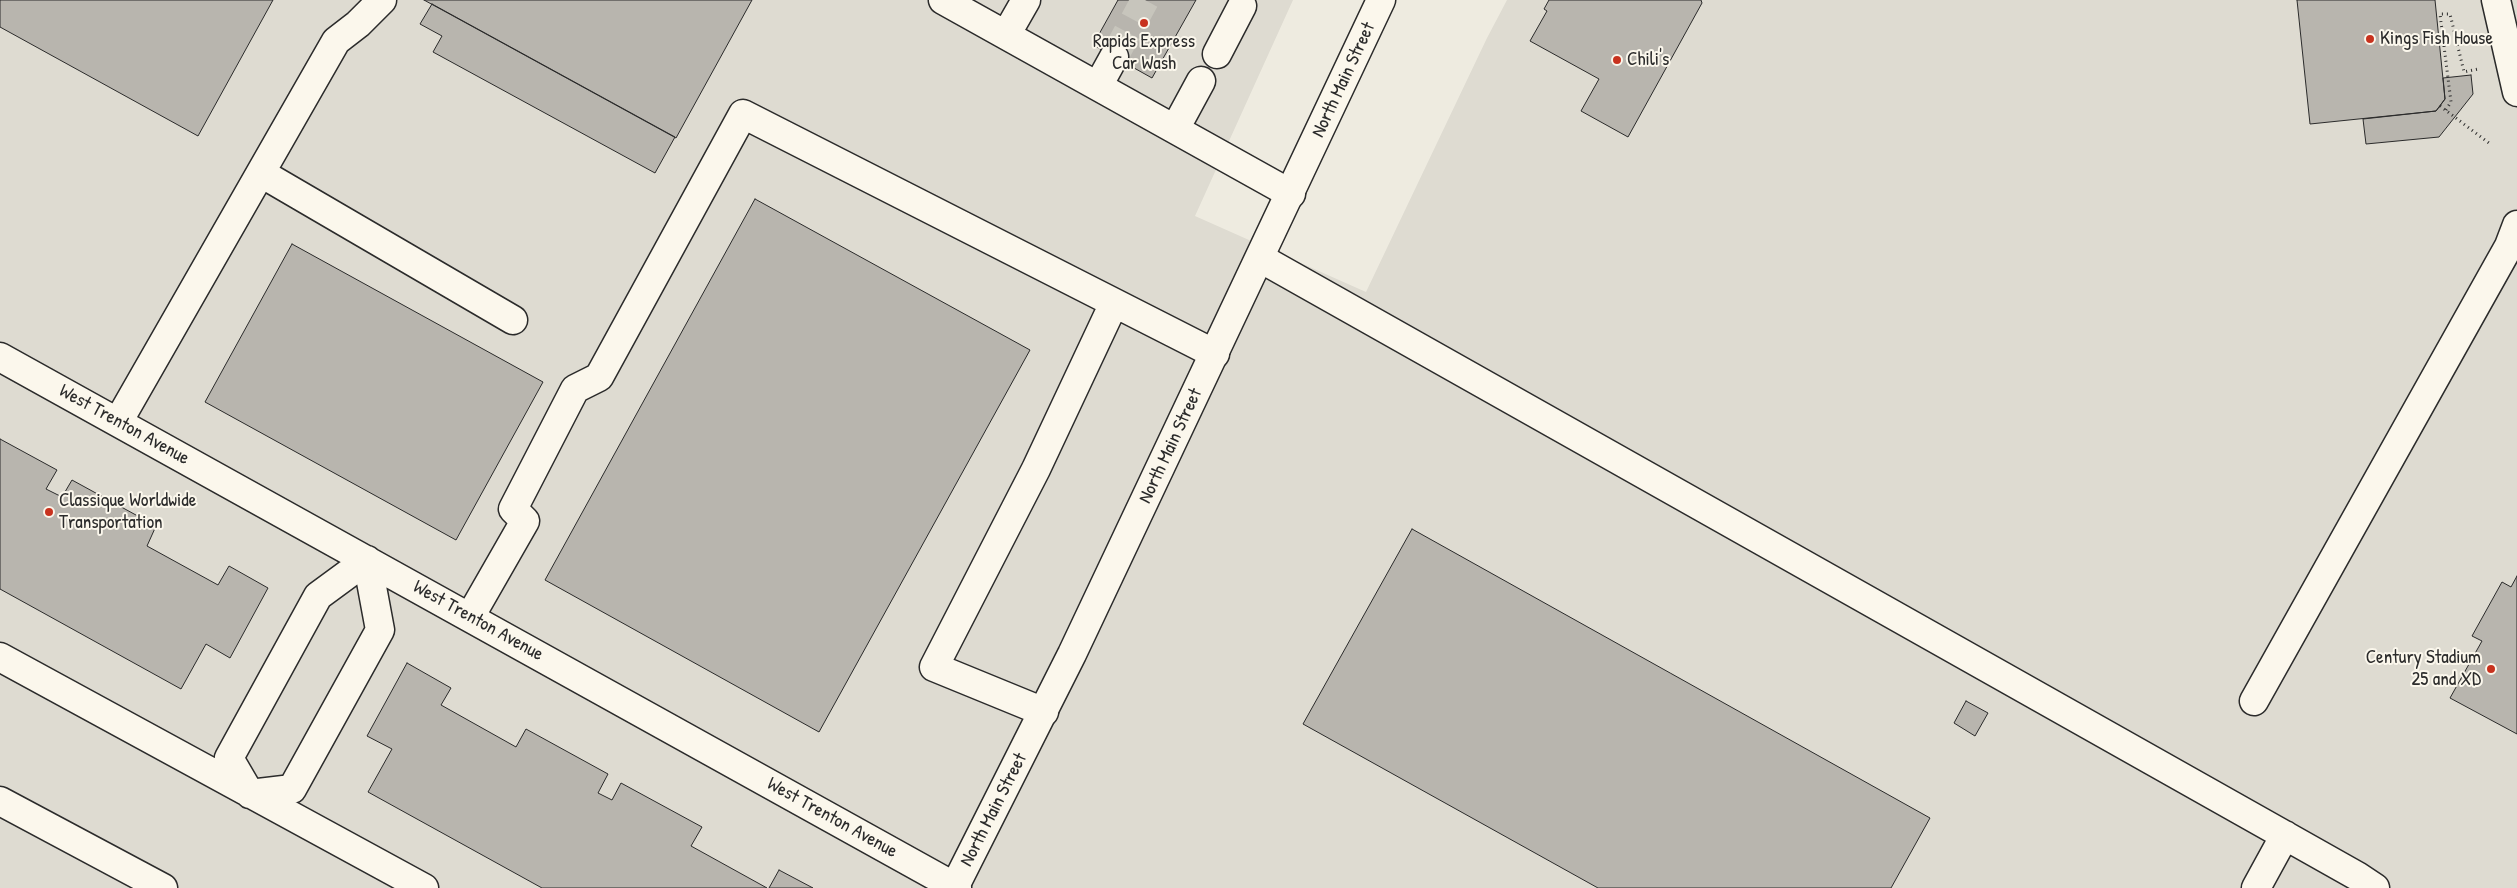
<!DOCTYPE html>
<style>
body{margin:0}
canvas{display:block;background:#eeebe0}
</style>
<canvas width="2517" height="888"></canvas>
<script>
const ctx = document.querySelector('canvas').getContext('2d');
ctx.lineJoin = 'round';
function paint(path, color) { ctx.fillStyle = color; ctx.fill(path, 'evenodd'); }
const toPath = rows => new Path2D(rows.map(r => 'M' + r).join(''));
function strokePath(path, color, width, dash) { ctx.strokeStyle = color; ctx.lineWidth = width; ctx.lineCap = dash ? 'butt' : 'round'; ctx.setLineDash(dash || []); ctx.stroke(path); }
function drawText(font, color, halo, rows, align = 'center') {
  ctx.font = font + ' "Patrick Hand",sans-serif'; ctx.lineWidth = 4; ctx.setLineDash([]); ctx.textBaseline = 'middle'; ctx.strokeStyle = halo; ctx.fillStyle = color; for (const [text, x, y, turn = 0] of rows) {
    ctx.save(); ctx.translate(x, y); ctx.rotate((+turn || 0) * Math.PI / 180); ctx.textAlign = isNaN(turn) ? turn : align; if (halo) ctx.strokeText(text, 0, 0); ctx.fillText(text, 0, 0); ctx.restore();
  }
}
paint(toPath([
 [0,0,1293,0,1195,216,1366,292,1487,38,1507,0,2517,0,2517,888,0,888]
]), '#dedbd1');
const building = toPath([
 [0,0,273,0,198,136,0,27,0,0],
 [424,0,752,0,676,138,424,0],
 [1118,0,1196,0,1152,78,1093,45,1118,0],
 [1549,0,1701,0,1702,3,1628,137,1581,111,1599,79,1530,41,1547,11,1544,9,1549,0],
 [2297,0,2435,0,2445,99,2436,111,2310,124,2297,0],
 [432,4,675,137,655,173,433,52,442,36,420,24,432,4],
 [2471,75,2473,94,2439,137,2366,144,2363,119,2436,111,2445,99,2443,78,2471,75],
 [755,199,1030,350,819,732,545,580,755,199],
 [292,244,543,382,456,540,205,402,292,244],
 [0,439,57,470,46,489,62,497,72,480,156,526,147,546,218,585,229,566,268,588,230,658,206,644,181,689,0,589,0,439],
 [1412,529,1930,818,1891,888,1598,888,1303,724,1412,529],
 [2517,576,2517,734,2450,698,2482,641,2472,636,2502,582,2511,587,2517,576],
 [407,663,451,688,441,705,516,747,526,729,608,774,598,793,612,800,621,783,702,827,691,846,767,888,542,888,368,792,392,749,367,736,407,663],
 [1966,701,1988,713,1975,736,1954,723,1966,701],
 [779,870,813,888,769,888,779,870]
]);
paint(building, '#b8b5ae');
strokePath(building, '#2b2b2b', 1);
strokePath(toPath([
 [1114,57,1145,0]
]), '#c7c5bc', 28, [28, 14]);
const minor = toPath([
 [943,0,1291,194],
 [2496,0,2517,92],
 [1006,35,1026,0],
 [1217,54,1242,6],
 [1098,86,1114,57],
 [1175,129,1201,81],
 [261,173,513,320],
 [1260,258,2357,876,2375,888],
 [0,357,957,888],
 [118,422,336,41,358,24,382,0],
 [367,560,380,630,292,789,250,794,229,758,318,596,367,560],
 [470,617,525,521,513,509,575,389,599,377,743,114,1215,354],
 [0,657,424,888],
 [2254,701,2509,246,2517,225],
 [1044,712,934,667,1036,469,1114,303],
 [0,801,163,888],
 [2256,888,2285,835]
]);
const major = toPath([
 [954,888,1072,654,1381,0]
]);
strokePath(minor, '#2b2b2b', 31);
strokePath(major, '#2b2b2b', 31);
strokePath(toPath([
 [2440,106,2489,143],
 [2446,110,2451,102,2440,14,2450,14,2464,72,2478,69]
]), '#2b2b2b', 3, [1, 4]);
strokePath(minor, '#fbf7ec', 28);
strokePath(major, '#fbf7ec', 28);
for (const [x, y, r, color] of [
 [1144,23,5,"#c8321e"],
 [2370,39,5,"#c8321e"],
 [1617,60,5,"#c8321e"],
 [49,512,5,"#c8321e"],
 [2491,669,5,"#c8321e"]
]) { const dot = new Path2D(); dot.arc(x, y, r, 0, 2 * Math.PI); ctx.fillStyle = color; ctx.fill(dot); strokePath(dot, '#fbf7ec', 2); }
drawText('19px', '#2b2b2b', '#fbf7ec', [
 ["Kings Fish House",2380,39],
 ["Rapids Express",1144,42,"center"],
 ["Car Wash",1144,64,"center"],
 ["Chili's",1627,60],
 ["Classique Worldwide",59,501],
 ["Transportation",59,523],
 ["Century Stadium",2481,658,"right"],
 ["25 and XD",2481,680,"right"]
], 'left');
drawText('19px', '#2b2b2b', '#fbf7ec', [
 ["North Main Street",1344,80,-65],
 ["West Trenton Avenue",124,425,29],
 ["North Main Street",1171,446,-65],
 ["West Trenton Avenue",478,621,29],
 ["North Main Street",994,810,-63],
 ["West Trenton Avenue",832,818,29]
]);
</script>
